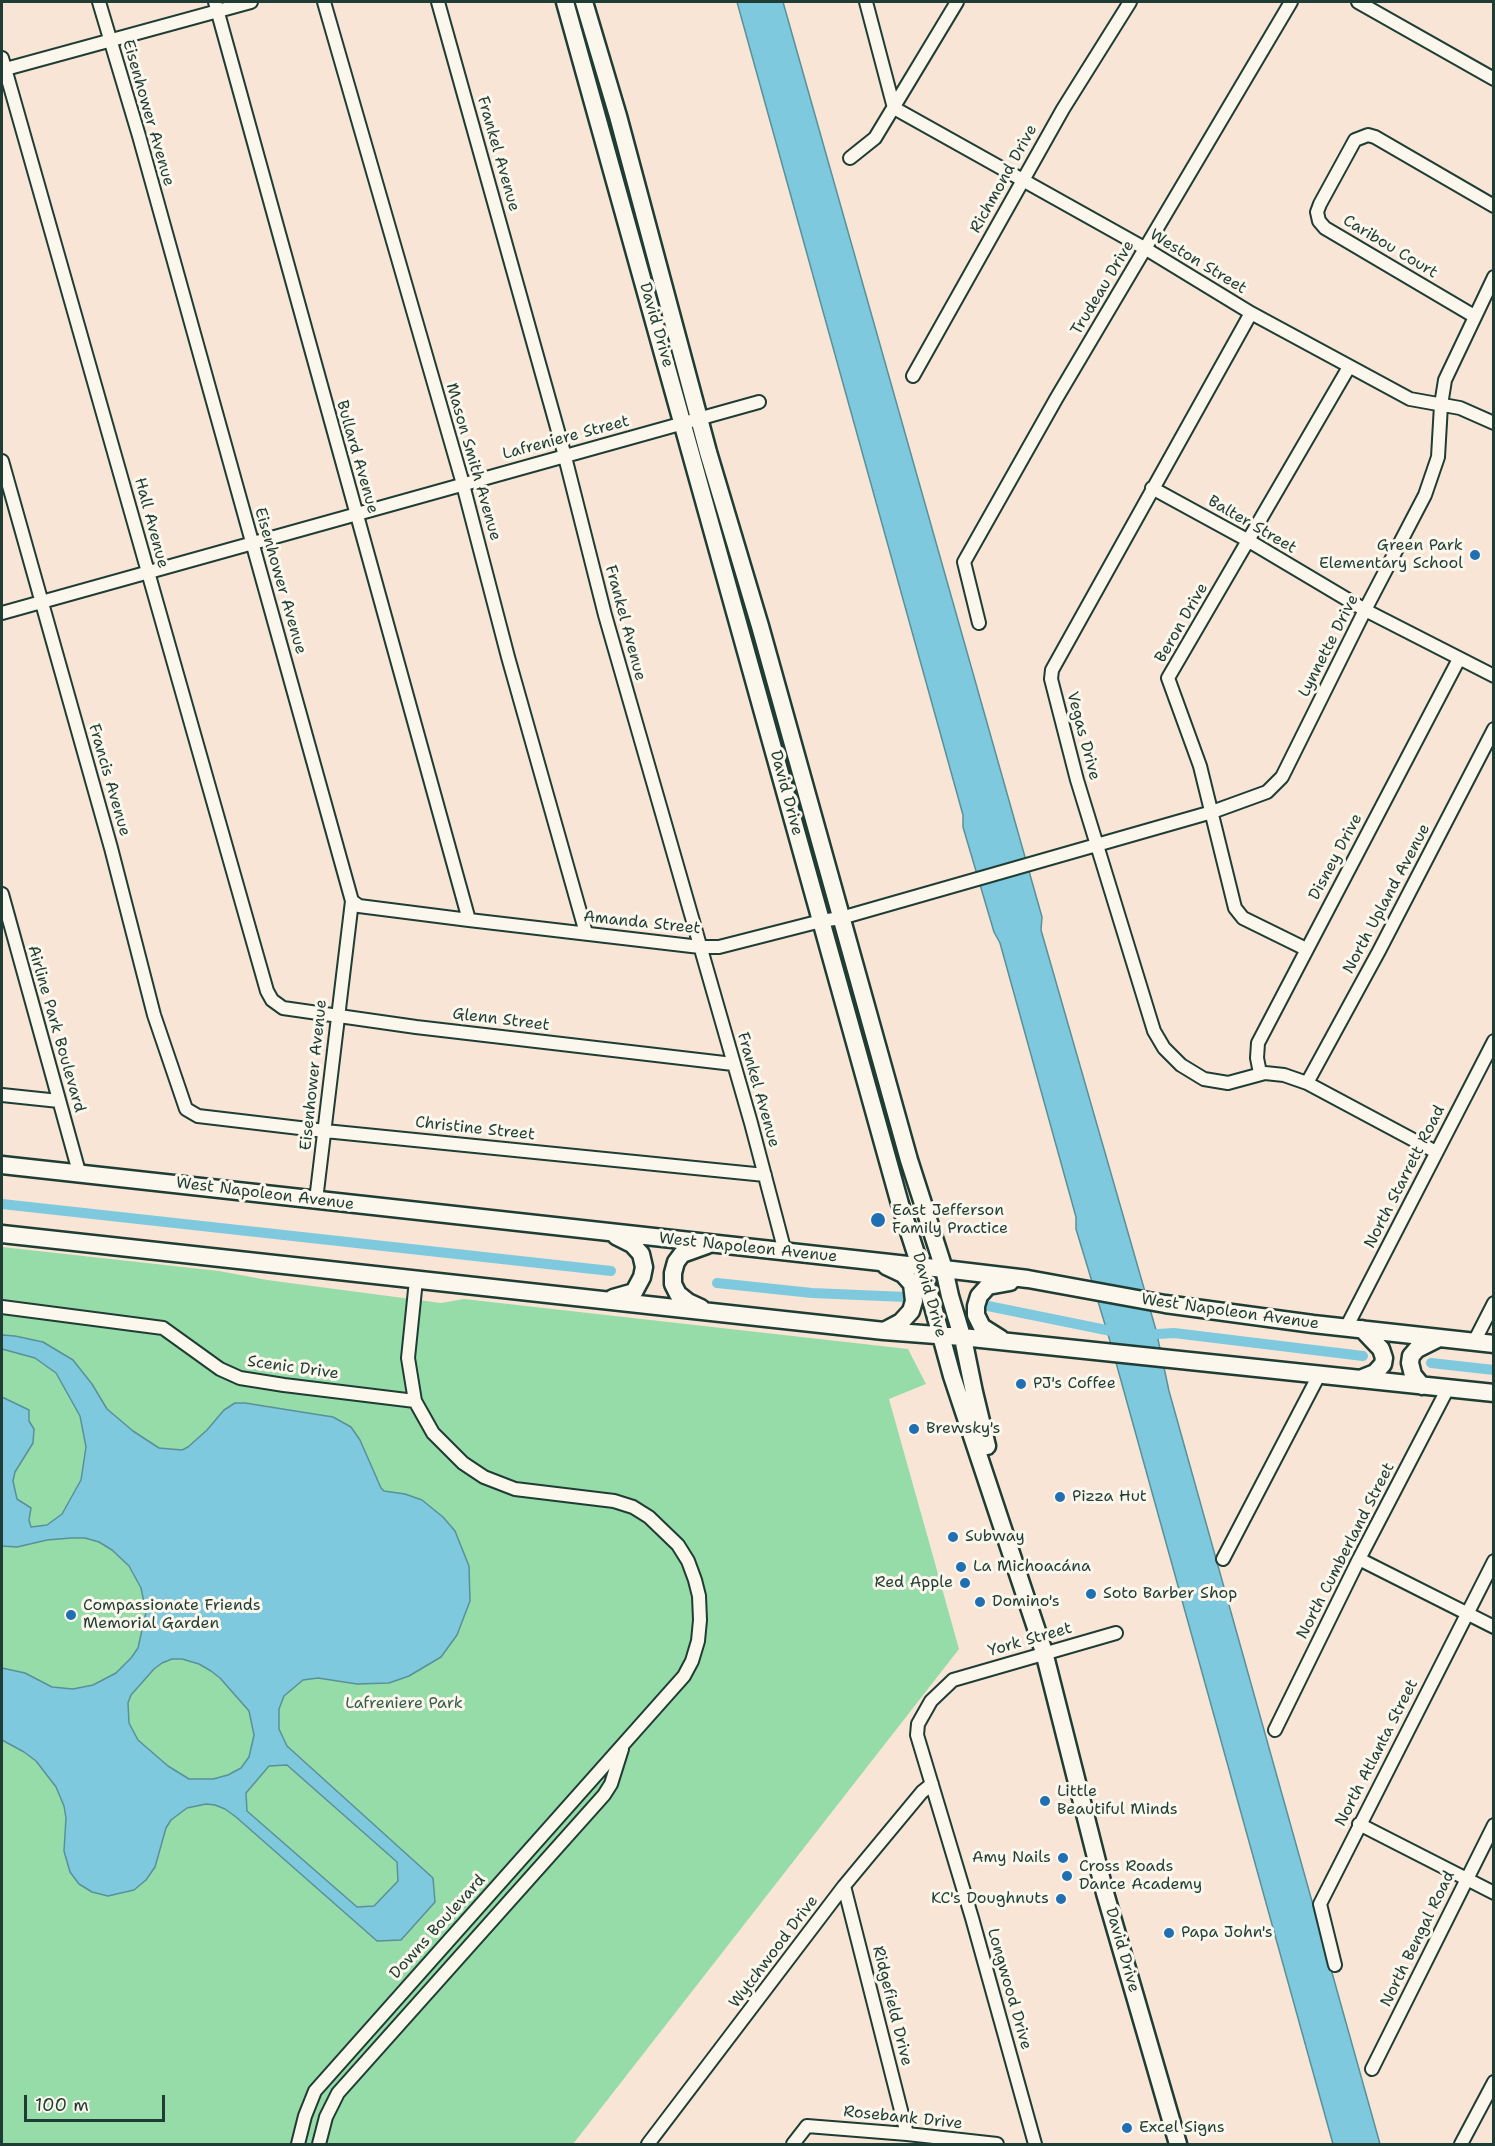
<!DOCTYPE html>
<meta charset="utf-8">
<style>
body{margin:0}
#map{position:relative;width:1495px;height:2146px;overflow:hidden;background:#f8e5d6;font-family:"Shantell Sans",sans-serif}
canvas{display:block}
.frame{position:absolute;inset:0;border:3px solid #1f3d34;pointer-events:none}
.scale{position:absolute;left:24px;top:2095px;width:141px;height:27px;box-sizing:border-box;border:3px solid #1f3d34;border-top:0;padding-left:8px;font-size:18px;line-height:21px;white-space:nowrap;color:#1f3d34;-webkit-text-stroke:4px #fbf7ec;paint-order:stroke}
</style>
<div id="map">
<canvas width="1495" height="2146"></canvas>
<div class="frame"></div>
<div class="scale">100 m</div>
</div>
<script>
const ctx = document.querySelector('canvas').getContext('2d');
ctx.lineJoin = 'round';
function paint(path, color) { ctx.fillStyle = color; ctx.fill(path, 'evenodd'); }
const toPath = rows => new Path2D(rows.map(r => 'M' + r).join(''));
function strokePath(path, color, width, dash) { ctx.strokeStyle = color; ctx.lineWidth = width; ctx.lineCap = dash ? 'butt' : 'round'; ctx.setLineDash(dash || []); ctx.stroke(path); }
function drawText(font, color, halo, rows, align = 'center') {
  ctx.font = font + ' "Shantell Sans",sans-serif'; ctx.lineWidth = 6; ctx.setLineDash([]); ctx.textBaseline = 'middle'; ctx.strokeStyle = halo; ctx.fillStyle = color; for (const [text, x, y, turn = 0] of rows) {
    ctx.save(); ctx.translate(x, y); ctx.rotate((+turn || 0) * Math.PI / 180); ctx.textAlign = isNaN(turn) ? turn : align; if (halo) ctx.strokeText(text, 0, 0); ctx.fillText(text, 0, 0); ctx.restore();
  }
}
paint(toPath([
 [2,1247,219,1271,267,1280,441,1303,464,1299,908,1349,926,1384,889,1399,959,1649,573,2144,2,2144]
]), '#96dca9');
const water = toPath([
 [737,2,783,2,1042,917,1041,930,1156,1330,1169,1391,1380,2144,1333,2144,1110,1341,1076,1229,1076,1217,1000,943,994,932,963,827,963,815,737,2],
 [2,1335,15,1336,43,1342,73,1360,92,1384,107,1409,133,1431,159,1448,182,1450,188,1447,207,1430,224,1410,235,1403,245,1403,333,1417,351,1427,360,1440,381,1488,384,1491,405,1494,422,1500,443,1517,455,1531,469,1566,470,1601,457,1635,441,1657,409,1676,389,1683,357,1684,318,1678,303,1680,284,1696,279,1709,279,1729,287,1746,433,1878,435,1902,401,1940,377,1941,236,1817,225,1809,215,1805,206,1804,187,1808,171,1820,166,1828,155,1867,146,1880,134,1890,108,1896,92,1892,79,1884,70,1872,64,1851,66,1818,64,1806,56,1787,36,1761,24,1752,2,1740,2,1668,25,1673,52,1687,73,1689,93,1685,116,1673,131,1658,138,1648,146,1612,141,1588,129,1566,112,1550,99,1542,85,1538,71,1538,47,1540,17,1547,2,1546,2,1397,29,1410,29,1421,34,1429,33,1443,15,1472,13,1481,17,1499,31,1508,29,1520,31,1527,47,1525,62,1514,81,1480,86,1447,80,1416,56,1373,35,1358,2,1349,2,1335],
 [172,1659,182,1659,199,1664,211,1671,220,1678,249,1711,254,1735,249,1757,241,1768,228,1775,213,1779,189,1779,168,1766,138,1740,129,1723,128,1703,131,1695,154,1669,162,1663,172,1659],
 [287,1765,397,1862,398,1881,374,1906,357,1907,247,1811,246,1793,269,1766,287,1765]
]);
paint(water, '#7ec9dd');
strokePath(water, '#589199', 1.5);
strokePath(toPath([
 [2,1204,611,1271],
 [717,1283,812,1293,906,1297],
 [983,1305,1121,1333],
 [1142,1335,1174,1333,1363,1356],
 [1431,1363,1494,1370]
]), '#7ec9dd', 10);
const minor = toPath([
 [99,2,139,136,352,901,316,1200],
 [215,2,469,920],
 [324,2,461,477,508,657,586,933],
 [438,2,563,449,605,615,751,1123,785,1252],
 [866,2,894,108,1146,249,1251,313,1410,399,1460,408,1494,423],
 [1358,2,1494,79],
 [2,58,267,991,272,1000,283,1008,416,1027,733,1064],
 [2,70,251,2],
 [850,158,875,138,957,2],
 [1251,313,1052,670,1051,679,1077,780,1154,1031,1164,1048,1181,1065,1204,1079,1228,1083,1265,1073,1284,1075,1307,1083,1436,1152],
 [1474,316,1325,228,1319,221,1317,212,1320,204,1355,140,1368,135,1375,137,1494,206],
 [913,376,1063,109,1130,2],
 [2,461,111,848,154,1015,186,1109,198,1116,325,1131,765,1175],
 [1152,488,1249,541,1365,610,1494,676],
 [2,613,759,402],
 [979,623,964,562,1056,399,1291,2],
 [2,894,79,1172],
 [352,901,359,906,469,920,700,947,719,947,821,921,841,918,1212,812,1267,792,1282,777,1365,610,1425,495,1438,457,1441,405,1445,380,1494,277],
 [1306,949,1243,918,1235,908,1200,766,1168,678,1349,367],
 [1260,1073,1257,1058,1258,1043,1459,659],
 [1307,1083,1379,951,1494,729],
 [2,1095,59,1101],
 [2,1307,163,1328,220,1369,240,1378,284,1385,415,1401],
 [1346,1328,1494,1041],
 [1474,1342,1494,1303],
 [1223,1559,1319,1375],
 [1359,1559,1494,1627],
 [1275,1730,1359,1559,1448,1388],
 [1359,1824,1494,1893],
 [844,1886,907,2134],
 [1335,1965,1320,1904,1494,1561],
 [1372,2069,1494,1825],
 [298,2144,305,2116,315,2091,684,1676,692,1661,698,1641,700,1620,699,1596,695,1580,688,1561,678,1545,649,1517,633,1507,614,1501,515,1489,484,1477,463,1463,433,1433,415,1401,408,1358,416,1280],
 [319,2144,326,2117,338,2093,604,1795,611,1784,622,1749],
 [648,2144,844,1886,922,1792,932,1784],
 [793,2144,807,2126,907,2134,997,2144],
 [1035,2144,972,1918,917,1735,918,1724,931,1701,953,1680,1116,1633],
 [1461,2144,1494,2082]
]);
const major = toPath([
 [565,2,900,1204,932,1303,952,1376,1044,1652,1105,1893,1178,2144],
 [584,2,618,116,708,452,760,626,909,1160,944,1269,950,1296,964,1343,974,1392,987,1446],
 [2,1165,944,1269,1028,1279,1165,1304,1313,1324,1494,1344],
 [2,1234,884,1331,962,1337,1494,1393],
 [613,1298,634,1292,642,1277,644,1267,641,1254,632,1244,616,1236],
 [701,1308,688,1302,678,1294,673,1284,673,1273,676,1262,682,1254,707,1245],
 [884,1331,901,1322,911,1311,914,1301,912,1284,903,1274,886,1266],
 [1001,1339,982,1327,976,1315,976,1306,979,1296,988,1286,1010,1282],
 [1360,1379,1375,1373,1383,1364,1384,1358,1381,1349,1362,1329],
 [1422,1386,1413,1375,1410,1363,1411,1356,1417,1349,1439,1338]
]);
strokePath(minor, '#1f3d34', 16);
strokePath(major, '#1f3d34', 21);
strokePath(minor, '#fbf7ec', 12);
strokePath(major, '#fbf7ec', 16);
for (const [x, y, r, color] of [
 [1475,555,6,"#1f6fb2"],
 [878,1220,8,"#1f6fb2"],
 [1021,1384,6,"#1f6fb2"],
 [914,1429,6,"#1f6fb2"],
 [1060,1497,6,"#1f6fb2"],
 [953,1537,6,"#1f6fb2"],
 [961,1567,6,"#1f6fb2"],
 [965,1583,6,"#1f6fb2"],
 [1091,1594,6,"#1f6fb2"],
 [980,1602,6,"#1f6fb2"],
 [71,1615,6,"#1f6fb2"],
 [1045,1801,6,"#1f6fb2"],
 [1063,1858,6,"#1f6fb2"],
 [1067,1876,6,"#1f6fb2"],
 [1061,1899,6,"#1f6fb2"],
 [1169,1933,6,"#1f6fb2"],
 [1127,2128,6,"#1f6fb2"]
]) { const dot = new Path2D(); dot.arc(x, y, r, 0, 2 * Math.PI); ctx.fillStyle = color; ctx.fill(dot); strokePath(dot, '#fbf7ec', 2); }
drawText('16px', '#1f3d34', '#fbf7ec', [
 ["Eisenhower Avenue",148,113,74],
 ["Frankel Avenue",498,154,74],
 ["Richmond Drive",1004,179,-61],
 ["Caribou Court",1390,247,31],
 ["Weston Street",1198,262,31],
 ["Trudeau Drive",1103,288,-59],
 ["David Drive",656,325,74],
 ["Lafreniere Street",566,438,-15],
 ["Bullard Avenue",357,457,74],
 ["Mason Smith Avenue",473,462,74],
 ["Hall Avenue",151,523,75],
 ["Balter Street",1252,525,30],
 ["Eisenhower Avenue",280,581,74],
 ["Frankel Avenue",625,623,75],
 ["Beron Drive",1182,623,-60],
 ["Lynnette Drive",1329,646,-63],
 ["Vegas Drive",1083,736,75],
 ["Francis Avenue",109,780,74],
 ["David Drive",786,793,75],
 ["Disney Drive",1336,857,-62],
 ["North Upland Avenue",1387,899,-62],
 ["Amanda Street",642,923,6],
 ["Glenn Street",501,1020,7],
 ["Airline Park Boulevard",56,1029,74],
 ["Eisenhower Avenue",314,1075,-84],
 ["Frankel Avenue",758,1090,74],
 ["Christine Street",475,1129,6],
 ["North Starrett Road",1405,1177,-63],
 ["West Napoleon Avenue",265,1194,7],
 ["West Napoleon Avenue",748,1248,6],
 ["David Drive",929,1295,74],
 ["West Napoleon Avenue",1230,1312,8],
 ["Scenic Drive",293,1368,8],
 ["North Cumberland Street",1346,1551,-63],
 ["York Street",1030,1640,-16],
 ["North Atlanta Street",1377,1753,-63],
 ["Downs Boulevard",438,1927,-48],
 ["North Bengal Road",1418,1939,-64],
 ["David Drive",1122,1950,74],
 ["Wytchwood Drive",774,1952,-53],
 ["Longwood Drive",1009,1989,74],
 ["Ridgefield Drive",892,2006,76],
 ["Rosebank Drive",903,2118,6]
]);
drawText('16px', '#1f3d34', '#fbf7ec', [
 ["Green Park",1463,546,"right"],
 ["Elementary School",1463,564,"right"],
 ["East Jefferson",892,1211],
 ["Family Practice",892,1229],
 ["PJ's Coffee",1033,1384],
 ["Brewsky's",926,1429],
 ["Pizza Hut",1072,1497],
 ["Subway",965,1537],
 ["La Michoacána",973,1567],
 ["Red Apple",953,1583,"right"],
 ["Soto Barber Shop",1103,1594],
 ["Domino's",992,1602],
 ["Compassionate Friends",83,1606],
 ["Memorial Garden",83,1624],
 ["Little",1057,1792],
 ["Beautiful Minds",1057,1810],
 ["Amy Nails",1051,1858,"right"],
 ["Cross Roads",1079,1867],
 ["Dance Academy",1079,1885],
 ["KC's Doughnuts",1049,1899,"right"],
 ["Papa John's",1181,1933],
 ["Excel Signs",1139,2128]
], 'left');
drawText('16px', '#375d4b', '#fbf7ec', [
 ["Lafreniere Park",404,1704]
]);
</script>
